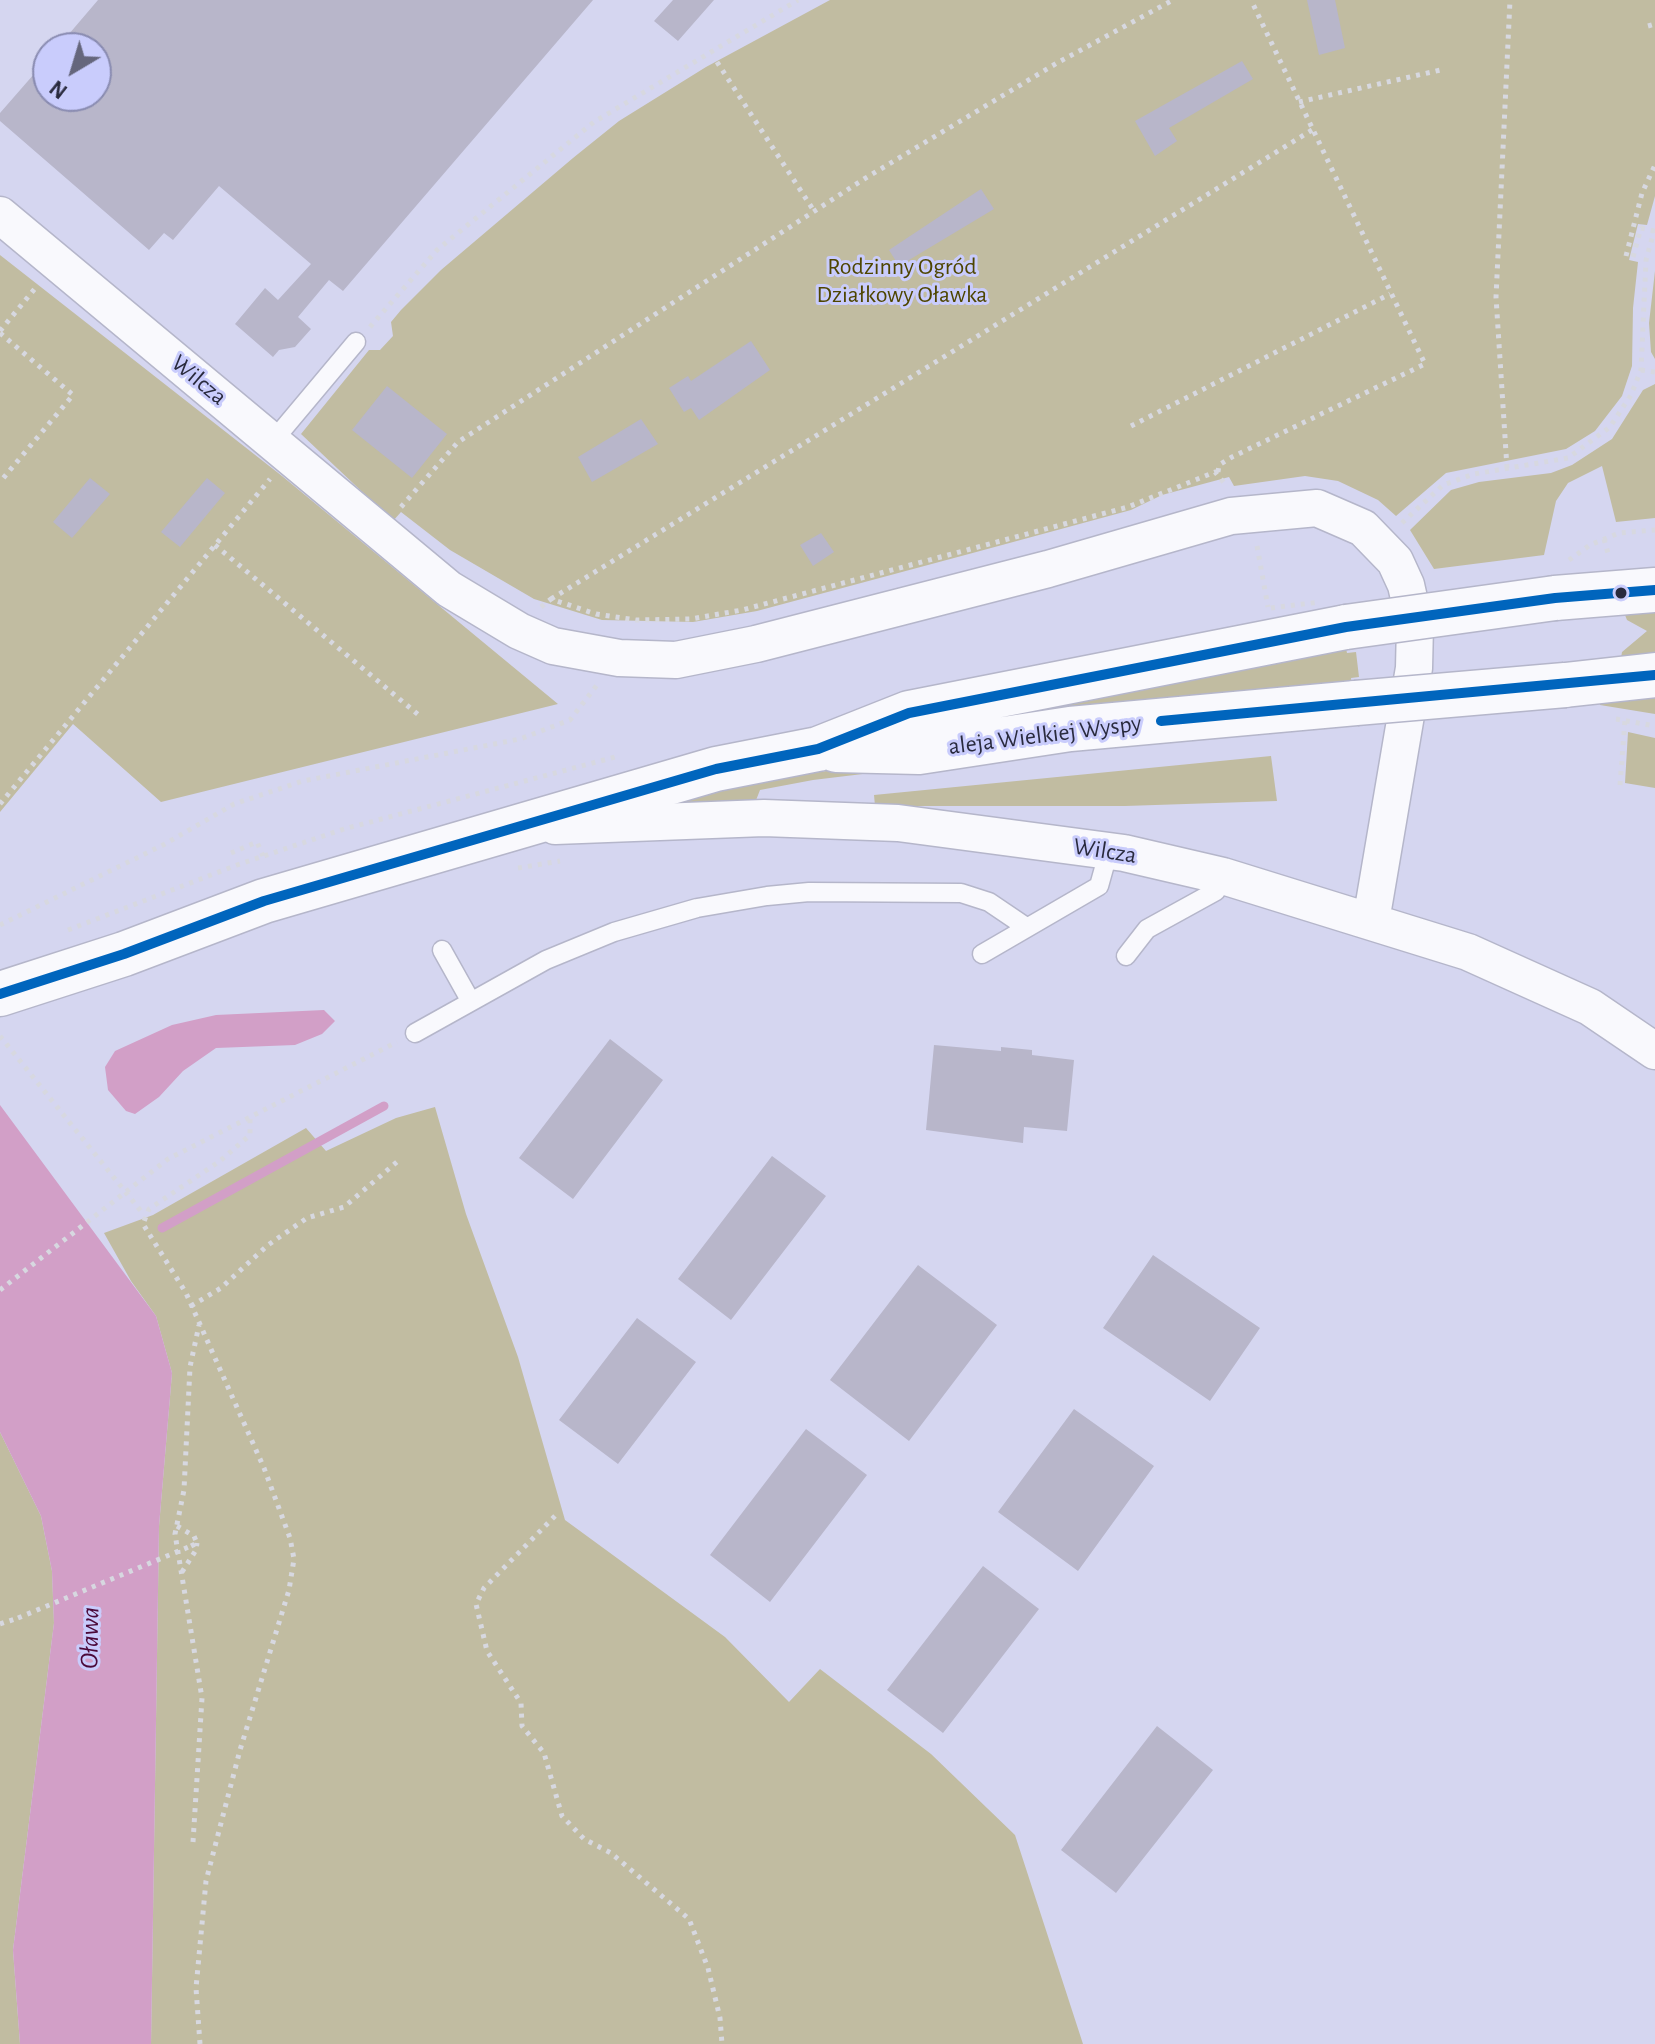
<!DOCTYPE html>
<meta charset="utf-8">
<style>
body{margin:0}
#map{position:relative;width:1655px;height:2044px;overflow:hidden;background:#d5d6f0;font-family:"Alegreya Sans",sans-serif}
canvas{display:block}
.north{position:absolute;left:32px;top:32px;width:80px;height:80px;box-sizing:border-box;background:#c9ccfc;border:2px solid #898bb0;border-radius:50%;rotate:218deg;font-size:22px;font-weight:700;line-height:32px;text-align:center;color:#292a3d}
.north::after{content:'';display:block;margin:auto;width:28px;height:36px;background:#65667c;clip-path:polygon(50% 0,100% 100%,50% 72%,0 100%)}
</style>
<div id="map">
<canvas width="1655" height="2044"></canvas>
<div class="north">N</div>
</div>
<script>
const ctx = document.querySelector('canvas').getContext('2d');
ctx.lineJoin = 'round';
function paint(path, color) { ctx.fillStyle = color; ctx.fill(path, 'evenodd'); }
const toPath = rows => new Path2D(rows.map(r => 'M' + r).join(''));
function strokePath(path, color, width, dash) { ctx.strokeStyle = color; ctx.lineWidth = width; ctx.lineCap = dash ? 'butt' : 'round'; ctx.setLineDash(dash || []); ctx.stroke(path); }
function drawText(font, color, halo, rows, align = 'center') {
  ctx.font = font + ' "Alegreya Sans",sans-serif'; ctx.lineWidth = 6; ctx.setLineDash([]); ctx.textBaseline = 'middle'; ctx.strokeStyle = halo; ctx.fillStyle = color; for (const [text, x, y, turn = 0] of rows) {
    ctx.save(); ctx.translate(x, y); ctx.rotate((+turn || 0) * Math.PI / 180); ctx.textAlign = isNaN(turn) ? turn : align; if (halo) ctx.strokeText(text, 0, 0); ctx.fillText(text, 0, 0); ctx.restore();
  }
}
paint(toPath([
 [830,0,1655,0,1655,196,1647,225,1638,224,1629,260,1638,262,1633,308,1632,366,1622,396,1595,431,1566,449,1446,473,1396,516,1378,500,1338,481,1305,476,1234,486,1229,477,1162,495,1131,510,980,551,757,611,693,622,602,620,534,599,450,550,401,512,393,521,301,434,369,350,380,350,393,336,391,322,401,310,441,270,573,158,619,121,706,67],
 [0,255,282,476,558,704,161,802,73,724,0,812],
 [1655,271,1655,359,1651,352,1649,323],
 [1655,384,1655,518,1616,522,1602,466,1568,483,1556,501,1544,555,1434,569,1410,530,1451,490,1479,482,1551,473,1572,465,1612,439,1643,390],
 [1655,607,1655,655,1621,658,1622,652,1647,631,1627,620,1625,615,1616,614],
 [1345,644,1347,653,1356,652,1359,677,1351,678,1352,686,871,738],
 [1655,693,1655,714,1600,705,1599,699],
 [1342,720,1343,727,1012,756,813,780,760,790,753,808,613,811,769,779,848,768],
 [1628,732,1655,738,1655,788,1625,783],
 [1271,756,1277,801,1125,806,875,806,874,795],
 [435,1107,466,1214,518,1357,565,1520,725,1637,789,1702,820,1669,931,1754,1015,1835,1083,2044,151,2044,159,1526,172,1373,156,1316,131,1281,104,1233,153,1215,306,1128,326,1151,396,1118],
 [0,1432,41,1516,52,1571,54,1623,13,1950,20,2044,0,2044]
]), '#c1bca1');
paint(toPath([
 [324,1010,335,1021,322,1034,295,1045,216,1048,183,1071,159,1097,135,1114,126,1111,108,1090,105,1067,115,1051,172,1025,216,1015],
 [0,1105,156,1316,172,1373,159,1526,151,2044,20,2044,13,1950,54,1623,52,1571,41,1516,0,1432]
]), '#d29fc7');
strokePath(toPath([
 [162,1228,384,1106]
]), '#d29fc7', 9);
paint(toPath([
 [98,0,593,0,343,291,329,280,298,317,311,329,295,347,279,350,273,357,235,324,265,288,278,300,311,264,219,186,173,240,164,233,149,250,0,121,0,113,48,58,48,96,96,96,96,48,57,48],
 [673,0,714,0,678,41,654,21],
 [1307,0,1335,0,1345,48,1319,55],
 [1242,61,1253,79,1169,128,1177,141,1155,156,1135,121],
 [981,189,994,209,899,266,889,250],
 [751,341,770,370,699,420,691,408,684,412,669,388,688,376,691,381],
 [387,386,447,434,412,478,352,430],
 [641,419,658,444,592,482,578,457],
 [90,478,110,494,72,538,53,522],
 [207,478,225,493,180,547,161,532],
 [821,533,834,552,813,566,800,545],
 [610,1039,663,1080,573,1199,519,1158],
 [934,1045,1001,1051,1001,1047,1032,1050,1032,1055,1074,1060,1067,1131,1024,1127,1023,1143,926,1130],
 [772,1156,826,1196,731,1320,678,1279],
 [1153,1255,1260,1328,1210,1401,1103,1328],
 [918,1265,997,1325,909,1441,830,1380],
 [637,1318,696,1362,618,1464,559,1420],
 [1074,1409,1154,1466,1078,1571,998,1512],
 [806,1429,867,1475,770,1602,710,1555],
 [983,1566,1039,1609,943,1733,887,1690],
 [1157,1726,1213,1770,1116,1893,1061,1850]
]), '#b8b6ca');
const service = toPath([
 [273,441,356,342],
 [442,950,470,1000],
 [982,954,1099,886,1109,850],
 [1126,956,1147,929,1216,891,1223,876],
 [415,1033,546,960,614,932,697,908,767,896,809,892,961,893,989,902,1026,927]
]);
const minor = toPath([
 [0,215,449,589,519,631,553,646,619,658,676,660,756,644,1048,569,1231,516,1317,508,1363,528,1395,561,1406,585,1415,625,1414,668,1371,921],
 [555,826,764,818,898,823,1124,853,1223,876,1468,952,1590,1007,1655,1051]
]);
const secondary = toPath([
 [1555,598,1655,590],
 [1565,685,1655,675],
 [836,750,919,752,1070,729,1356,703],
 [0,994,124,954,264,901,716,769,818,749,909,713,1346,627]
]);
strokePath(service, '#b5b6ca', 21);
strokePath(minor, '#b5b6ca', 39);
strokePath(secondary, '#b5b6ca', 47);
strokePath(toPath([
 [1648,26,1655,24],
 [717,62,814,211],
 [1299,102,1445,69],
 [1626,256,1642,193,1655,165],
 [1633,257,1641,228,1654,231],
 [370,327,437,250,594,122,798,0],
 [0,331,37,286],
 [0,333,73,395,0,482],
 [1641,370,1655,372],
 [1131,426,1390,294],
 [1507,468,1496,297,1510,0],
 [1218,472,1219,465,1232,457,1425,364,1251,0],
 [401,507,458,442,864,179,1057,63,1173,0],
 [1402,523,1443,485,1474,474,1568,458,1610,427,1631,395,1641,370,1646,260,1655,228],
 [1604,539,1609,557],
 [215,545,421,717],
 [1257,546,1268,607],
 [1569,560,1590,545,1619,533,1655,530],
 [551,599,1312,130],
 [541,607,551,599,596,614,636,620,691,619,742,610,1128,507,1215,472,1225,484],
 [1616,719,1655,726],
 [1620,785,1625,720],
 [0,804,270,479],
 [231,853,257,842,263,856],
 [518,868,560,861],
 [0,925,165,844,234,804,303,781,520,739,570,720,597,685],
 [68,930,237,865,344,829,619,756],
 [0,1036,144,1215],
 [0,1290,168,1159,397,1042],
 [191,1306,221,1288,268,1245,307,1218,344,1207,398,1161],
 [555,1516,484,1588,476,1604,487,1651,521,1703,522,1726,544,1753,562,1816,584,1839,611,1853,689,1919,708,1968,720,2018,722,2044],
 [177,1526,194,1536,197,1543,191,1546],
 [182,1572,196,1550,197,1543],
 [0,1624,18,1618],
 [193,1842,202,1698,175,1534,184,1490,190,1367,199,1325],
 [200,2044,196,1988,206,1881,240,1750,289,1590,294,1559,290,1538,264,1468,186,1293,143,1224,149,1209,220,1161,250,1135,250,1116]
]), '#d7d8e0', 5, [4, 6]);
strokePath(service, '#f9f9fd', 18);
strokePath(minor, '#f9f9fd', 36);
strokePath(secondary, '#f9f9fd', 44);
const secondaryBridge = toPath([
 [1346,627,1555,598],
 [1356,703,1565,685]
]);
strokePath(secondaryBridge, '#b5b6ca', 47, []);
strokePath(toPath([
 [1271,608,1320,602],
 [18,1618,191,1546]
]), '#d7d8e0', 5, [4, 6]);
strokePath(secondaryBridge, '#f9f9fd', 44);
strokePath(toPath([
 [1161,721,1655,675],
 [0,994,124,954,264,901,716,769,818,749,909,713,1346,627,1555,598,1655,590]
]), '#0065bd', 10);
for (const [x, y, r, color] of [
 [1621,593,7,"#292a3d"]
]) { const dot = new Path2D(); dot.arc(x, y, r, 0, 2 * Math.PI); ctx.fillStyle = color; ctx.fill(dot); strokePath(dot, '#c9ccfc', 3); }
drawText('24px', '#4e4500', '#c9ccfc', [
 ["Rodzinny Ogród",902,267],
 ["Działkowy Oławka",902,295]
]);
drawText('24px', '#292a3d', '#c9ccfc', [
 ["Wilcza",199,380,40],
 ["aleja Wielkiej Wyspy",1045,735,-7],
 ["Wilcza",1105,851,9]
]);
drawText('italic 26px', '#4b0939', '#c9ccfc', [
 ["Oława",90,1638,-89]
]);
</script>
